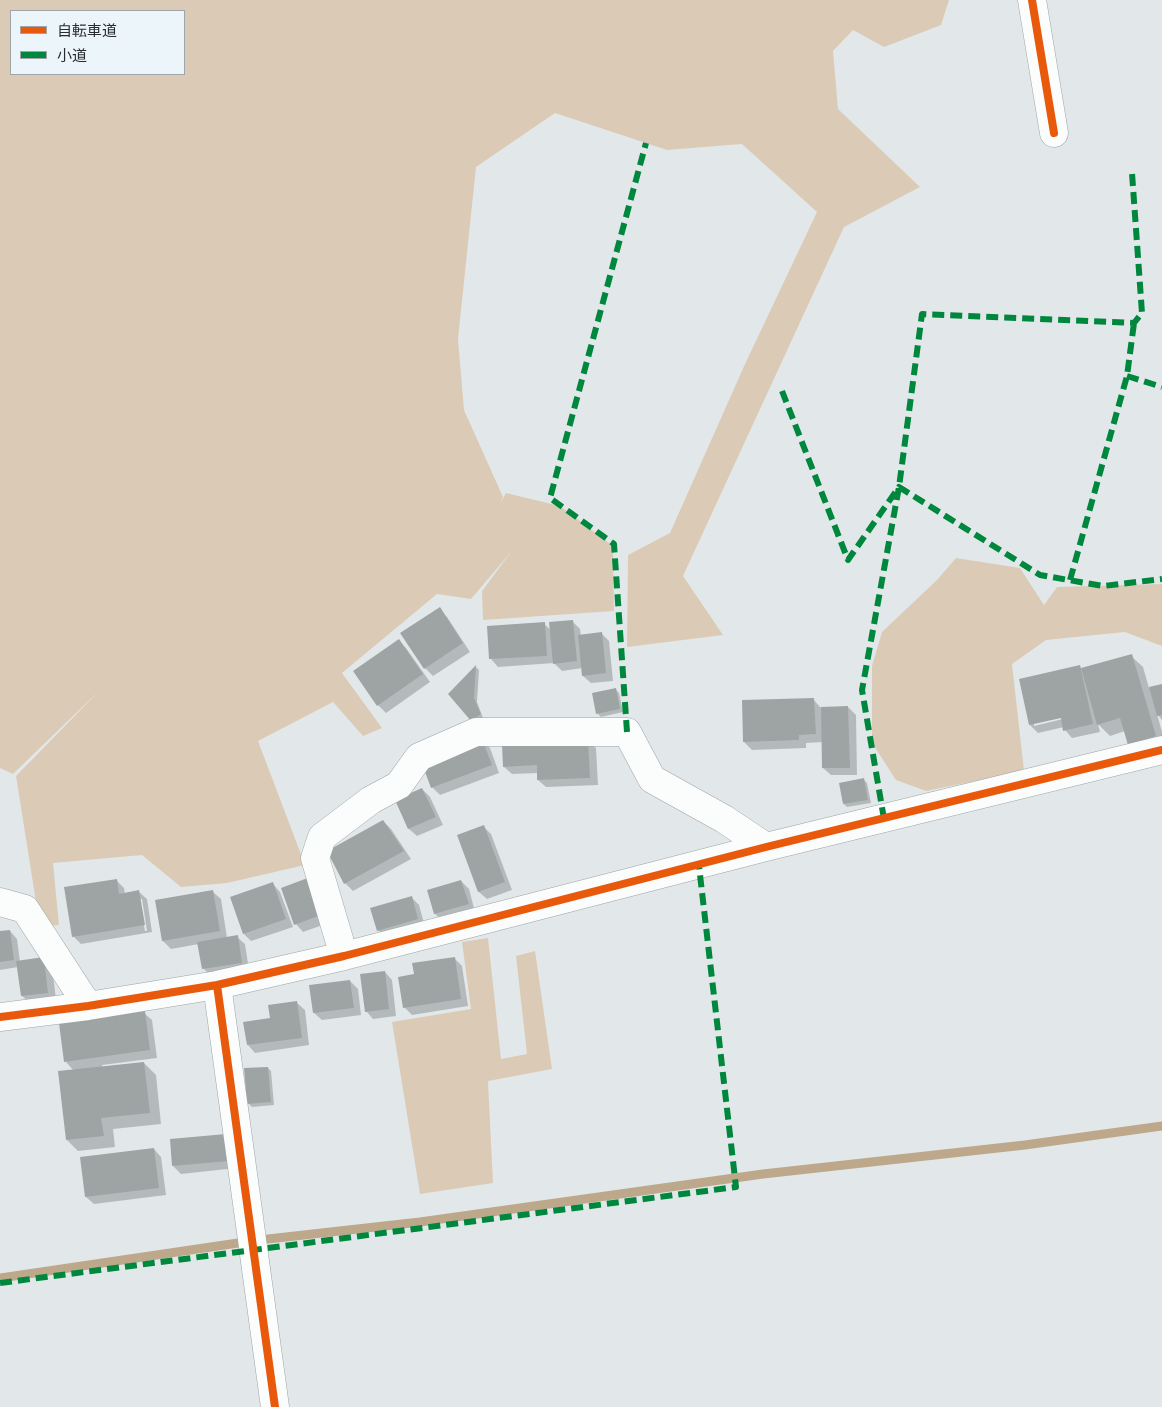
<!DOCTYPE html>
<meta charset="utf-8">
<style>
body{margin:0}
#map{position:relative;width:1162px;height:1407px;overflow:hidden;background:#e2e8ea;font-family:"Varela Round","Noto Sans JP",sans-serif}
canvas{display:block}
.legend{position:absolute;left:10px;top:10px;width:175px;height:65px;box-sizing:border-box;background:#ecf6fa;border:1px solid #9ea6a9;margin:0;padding:6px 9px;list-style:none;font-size:15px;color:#2a2d2f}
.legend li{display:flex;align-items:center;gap:10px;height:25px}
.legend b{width:25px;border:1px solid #9ea6a9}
</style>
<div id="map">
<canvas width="1162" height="1407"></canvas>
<ul class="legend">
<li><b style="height:6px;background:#e8590c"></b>自転車道</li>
<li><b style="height:6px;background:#00873e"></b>小道</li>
</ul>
</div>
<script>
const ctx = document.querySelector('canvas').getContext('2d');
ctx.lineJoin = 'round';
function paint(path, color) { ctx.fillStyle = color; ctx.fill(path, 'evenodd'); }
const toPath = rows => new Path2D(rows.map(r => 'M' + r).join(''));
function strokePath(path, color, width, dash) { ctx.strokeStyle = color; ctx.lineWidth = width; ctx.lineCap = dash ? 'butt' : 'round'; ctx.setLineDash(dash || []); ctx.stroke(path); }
paint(toPath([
 [0,0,949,0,941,25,884,47,853,30,833,51,838,109,920,187,844,227,683,576,723,635,627,647,628,555,670,533,745,364,817,212,742,144,667,150,555,113,476,167,458,339,464,410,503,497,500,504,506,493,560,506,613,546,614,611,483,620,482,591,511,552,471,599,437,594,342,673,382,728,363,736,333,702,258,741,305,865,227,883,181,887,142,855,53,863,59,925,47,926,36,902,16,776,100,690,13,774,0,768],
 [11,11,184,11,184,74,11,74],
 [956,558,1020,568,1044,605,1057,587,1162,584,1162,646,1125,632,1046,640,1012,664,1024,771,926,791,896,780,872,743,872,666,882,632,937,580],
 [488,938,501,1059,527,1054,516,956,535,951,552,1069,488,1081,493,1183,420,1194,392,1022,471,1009,462,942]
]), '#dbcbb6');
paint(toPath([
 [439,609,447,617,470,652,433,676,425,668],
 [572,621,580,629,581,636,601,633,609,641,613,681,591,683,583,676,583,668,562,671,554,663,498,667,491,659,544,624,551,630],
 [399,641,406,648,430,682,386,713,378,705],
 [1131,656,1143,667,1149,688,1162,685,1162,720,1157,714,1162,732,1162,749,1141,756,1125,731,1110,736,1098,724,1100,732,1072,738,1065,730,1064,727,1038,733,1030,725,1020,680,1080,667,1082,669],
 [1067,716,1067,718,1034,726,1034,723],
 [476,667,479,670,477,702,483,718,476,723,450,694],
 [615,689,619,693,623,712,601,717,597,713],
 [813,699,821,708,848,707,856,715,857,775,831,775,823,768,823,742,806,743,806,748,752,750,744,742],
 [482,740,490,748,499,773,440,795,432,787],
 [588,741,596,748,598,785,546,787,538,780,538,773,512,774,504,767],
 [864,780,867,783,871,803,847,807,844,804],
 [422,789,430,797,443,825,417,836,409,829,396,801],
 [383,821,391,829,411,859,353,891,345,883],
 [483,826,491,834,512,890,487,899,479,892,458,836],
 [116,880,124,888,125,894,139,892,147,899,152,932,81,944,73,936],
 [139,899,142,899,147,931,145,931],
 [461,881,469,889,475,912,443,921,435,914],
 [273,884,280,892,293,927,251,941,244,934],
 [283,888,331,922,303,932,296,924],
 [213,892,221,899,227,938,237,937,245,944,249,970,211,976,203,968,199,944,171,949,163,941,156,901],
 [411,897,419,905,425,927,386,938,378,930],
 [10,931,17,939,20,962,44,959,52,966,56,1000,30,1003,22,996,18,967,0,970,0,932],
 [454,958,462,966,468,1006,412,1015,404,1007,416,975],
 [385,972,392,980,396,1016,373,1019,366,1011],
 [350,981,358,989,361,1015,322,1020,314,1013],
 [297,1003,305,1010,309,1045,255,1053,248,1045,271,1019],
 [144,1013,152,1020,157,1058,102,1065,103,1068,144,1063,156,1075,161,1124,113,1129,115,1147,78,1151,67,1140,74,1071,66,1062],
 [268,1068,271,1071,274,1105,252,1107,248,1103],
 [226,1135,236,1168,181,1174,173,1166],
 [154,1149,161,1157,166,1195,94,1204,86,1197]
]), '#0003');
strokePath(toPath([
 [268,1239,420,1222,763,1174,1025,1145,1162,1126],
 [0,1278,238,1243]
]), '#bea88c', 9);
paint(toPath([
 [440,607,463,643,424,669,400,633],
 [573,620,577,661,553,664,549,622],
 [545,622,547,656,489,659,487,626],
 [602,632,606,673,582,676,578,635],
 [399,639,423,674,377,706,353,671],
 [1132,654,1156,736,1128,745,1120,718,1097,725,1081,668],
 [476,665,474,698,481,714,471,721,448,694],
 [1080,665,1093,724,1063,731,1061,718,1029,725,1019,679],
 [1162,684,1162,715,1157,716,1149,687],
 [616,688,620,709,596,714,592,693],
 [814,698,816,734,799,735,799,740,743,742,742,700],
 [848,706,850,768,822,768,821,707],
 [482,739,492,765,431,788,421,761],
 [588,739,590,778,537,780,537,765,503,767,502,744],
 [864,778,868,800,843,804,839,783],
 [422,788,436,817,408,829,395,800],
 [383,820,404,851,344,884,327,851],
 [484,825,505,882,478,892,457,835],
 [313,876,324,914,294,925,281,888],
 [117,879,119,894,139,890,145,925,72,937,64,887],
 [461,880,469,904,434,914,427,890],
 [273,882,286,919,243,934,230,897],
 [213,890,220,931,162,941,155,900],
 [412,896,418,919,377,931,370,908],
 [10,930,14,960,0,962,0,931],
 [238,935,242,963,202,969,197,942],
 [44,957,48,993,21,996,16,961],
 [455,957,461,999,403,1008,398,977,414,974,412,963],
 [385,971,389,1009,365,1012,360,974],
 [350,980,354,1008,313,1013,309,985],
 [297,1001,302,1038,247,1045,243,1022,270,1018,268,1005],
 [145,1011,150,1050,64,1062,59,1023],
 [144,1062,150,1113,101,1118,104,1136,66,1140,58,1071],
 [268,1067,271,1102,247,1104,244,1068],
 [226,1134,229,1161,172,1166,170,1139],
 [154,1148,159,1188,85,1197,80,1157]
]), '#9ea3a4');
const street = toPath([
 [1032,0,1054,133],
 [0,902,25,909,88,1006],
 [344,956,315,858,322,837,371,800,399,785,419,757,476,732,627,732,652,779,724,819,766,847],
 [217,985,275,1407],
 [0,1017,88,1006,217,985,344,956,766,847,1162,750]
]);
strokePath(street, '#9ea3a4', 29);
strokePath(street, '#fbfcfc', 28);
strokePath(toPath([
 [1127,376,1162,387],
 [782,391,848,560,899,487,1040,575,1103,586,1162,579],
 [1070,580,1127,376,1134,323],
 [627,732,614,544,550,498,646,143],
 [884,819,862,690,899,487,922,314,1134,323,1142,313,1132,173],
 [0,1283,736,1187,699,866]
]), '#00873e', 6, [12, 6]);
strokePath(toPath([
 [1032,0,1054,133],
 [217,985,275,1407],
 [0,1017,88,1006,217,985,344,956,766,847,1162,750]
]), '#e8590c', 8);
</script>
